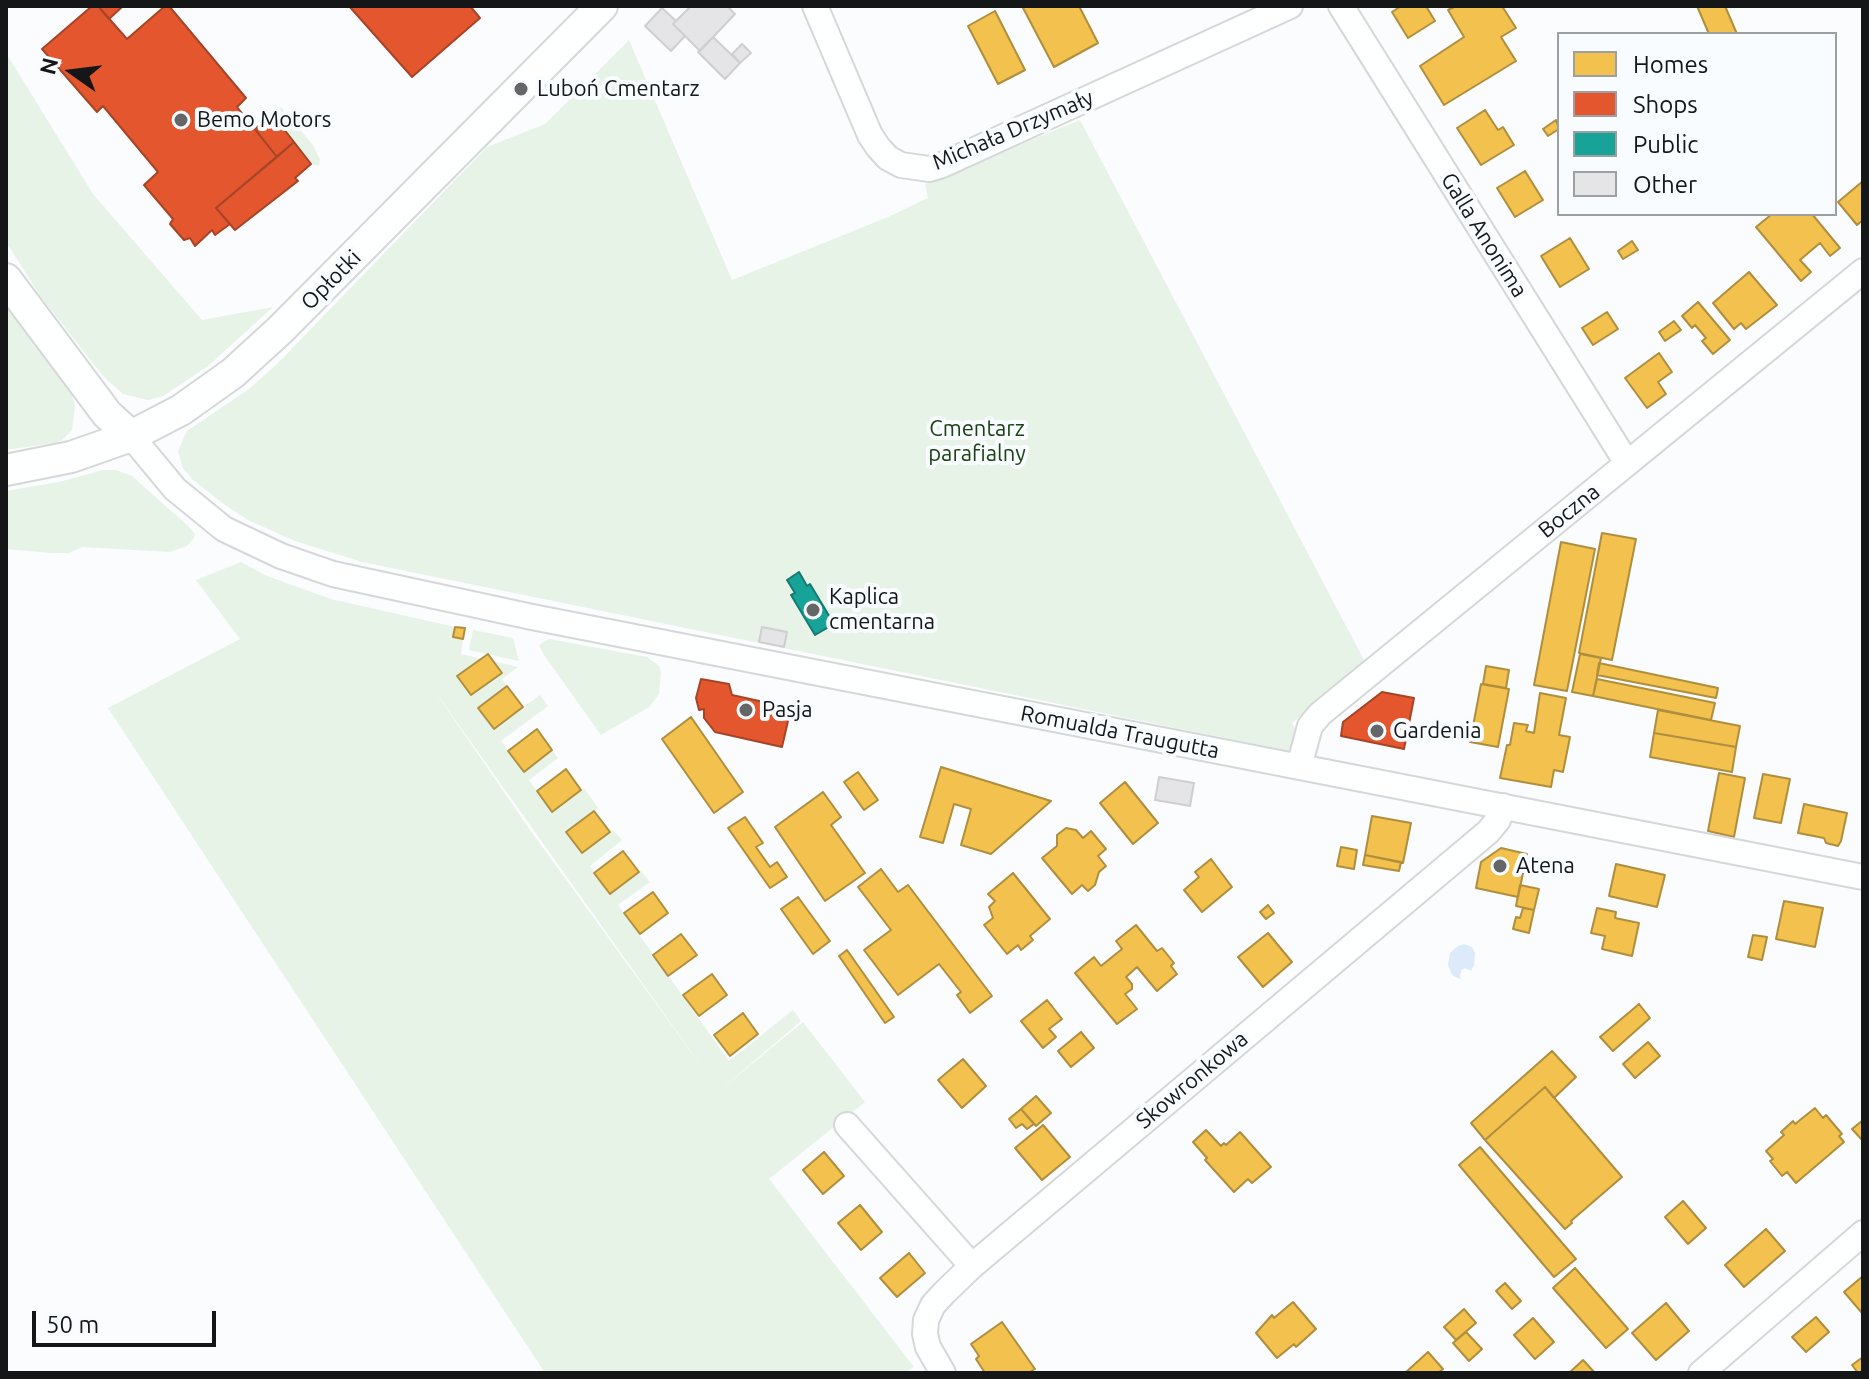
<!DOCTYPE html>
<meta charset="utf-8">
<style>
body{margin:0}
#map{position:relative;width:1869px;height:1379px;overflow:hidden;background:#fafcfe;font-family:Ubuntu,sans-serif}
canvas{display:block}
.frame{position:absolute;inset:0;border:8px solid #141618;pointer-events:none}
.legend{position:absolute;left:1557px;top:32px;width:280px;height:184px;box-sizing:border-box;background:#f9fcff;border:2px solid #9da0a3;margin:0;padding:10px 14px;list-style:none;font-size:24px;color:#141618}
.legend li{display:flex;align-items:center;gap:16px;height:40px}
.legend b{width:40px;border:2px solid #9da0a3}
.north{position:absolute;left:32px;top:32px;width:80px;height:80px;-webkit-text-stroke:6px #f9fcff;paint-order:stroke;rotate:284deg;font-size:22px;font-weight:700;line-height:32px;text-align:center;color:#141618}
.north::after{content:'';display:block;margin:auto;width:28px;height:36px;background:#141618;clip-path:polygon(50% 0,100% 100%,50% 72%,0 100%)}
.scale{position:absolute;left:32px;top:1311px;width:184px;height:36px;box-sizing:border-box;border:4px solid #141618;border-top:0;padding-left:10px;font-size:24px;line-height:28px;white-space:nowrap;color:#141618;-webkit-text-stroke:6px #f9fcff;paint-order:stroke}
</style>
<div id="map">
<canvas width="1869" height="1379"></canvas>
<div class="frame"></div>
<ul class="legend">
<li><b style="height:22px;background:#f2c14e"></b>Homes</li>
<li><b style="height:22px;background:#e4572e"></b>Shops</li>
<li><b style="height:22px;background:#17a398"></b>Public</li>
<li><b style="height:22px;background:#e5e4e6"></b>Other</li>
</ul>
<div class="north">N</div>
<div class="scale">50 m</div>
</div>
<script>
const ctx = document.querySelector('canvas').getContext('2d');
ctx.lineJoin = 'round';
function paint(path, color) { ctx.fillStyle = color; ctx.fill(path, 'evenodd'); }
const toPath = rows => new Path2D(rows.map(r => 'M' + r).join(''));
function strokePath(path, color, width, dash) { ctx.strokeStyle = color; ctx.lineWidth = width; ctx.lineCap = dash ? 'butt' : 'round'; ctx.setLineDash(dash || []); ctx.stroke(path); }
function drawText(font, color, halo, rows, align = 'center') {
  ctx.font = font + ' Ubuntu,sans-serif'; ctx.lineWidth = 8; ctx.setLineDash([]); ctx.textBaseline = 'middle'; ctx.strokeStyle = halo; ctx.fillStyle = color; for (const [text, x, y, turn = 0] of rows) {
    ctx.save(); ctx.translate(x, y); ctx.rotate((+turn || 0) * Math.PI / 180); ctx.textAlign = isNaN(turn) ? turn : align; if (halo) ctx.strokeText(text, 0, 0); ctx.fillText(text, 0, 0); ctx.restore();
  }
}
paint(toPath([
 [629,40,732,280,888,217,928,198,925,184,1080,120,1365,662,1292,723,1298,735,1294,752,362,562,295,541,248,520,225,505,192,479,183,468,178,451,187,431,249,389,277,364,487,147,545,124],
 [6,53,93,194,202,320,273,307,208,366,163,396,148,400,123,394,103,376,41,297,6,242],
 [281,107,313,145,320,160,319,166,311,164,272,114],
 [6,300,77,392,72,396,75,405,72,430,62,440,55,443,6,450],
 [103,470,116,470,132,476,188,526,195,534,194,538,187,546,170,552,82,547,69,553,52,553,6,549,6,491,59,482],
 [241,562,267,576,331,599,455,627,453,637,463,639,461,654,518,667,502,679,507,686,478,708,494,729,540,695,548,706,501,741,524,771,552,750,558,758,529,780,552,812,584,788,598,808,566,832,581,853,613,830,622,840,590,866,610,893,641,871,650,882,618,905,729,1061,793,1010,801,1021,719,1091,803,1022,865,1102,769,1179,914,1367,904,1373,545,1373,108,708,240,639,196,580],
 [438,696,439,697,707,1074,530,830],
 [473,630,513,638,519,661,469,650],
 [549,639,647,657,659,666,661,672,659,694,649,707,601,735,544,655,539,645]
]), '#e7f3e7');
paint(toPath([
 [1464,944,1472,947,1475,953,1474,965,1471,971,1465,968,1461,970,1460,979,1452,975,1448,965,1450,953,1458,946]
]), '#ddeafa');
const homes = toPath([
 [1022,6,1079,6,1098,43,1054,67,1022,6],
 [1401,6,1426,6,1435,21,1408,38,1392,12,1401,6],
 [1456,6,1502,6,1516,28,1501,37,1516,61,1444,105,1420,66,1464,37,1448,10,1456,6],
 [1697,6,1725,6,1737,34,1709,34,1697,6],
 [995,11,1025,70,998,84,968,26,995,11],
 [1485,110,1498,130,1503,127,1514,145,1481,165,1457,128,1485,110],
 [1556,120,1559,129,1548,136,1543,129,1556,120],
 [1525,171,1543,200,1515,217,1497,188,1525,171],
 [1863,181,1863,220,1857,225,1838,202,1863,181],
 [1772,214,1812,214,1840,248,1830,256,1820,243,1800,260,1811,272,1801,281,1756,227,1772,214],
 [1570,238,1589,269,1560,287,1541,256,1570,238],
 [1632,241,1638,250,1623,259,1618,251,1632,241],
 [1749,272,1777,305,1746,329,1741,323,1734,329,1713,303,1749,272],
 [1698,302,1730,340,1713,354,1702,341,1706,338,1695,325,1692,328,1682,316,1698,302],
 [1607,312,1618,329,1593,345,1582,328,1607,312],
 [1674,321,1681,330,1665,341,1659,332,1674,321],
 [1659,353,1672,372,1658,382,1666,394,1647,408,1625,378,1659,353],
 [1602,533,1636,539,1612,660,1579,653,1602,533],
 [1561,542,1595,549,1567,691,1534,685,1561,542],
 [455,627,465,628,463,639,453,637,455,627],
 [488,654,502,673,471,695,457,676,488,654],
 [1580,654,1601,658,1593,696,1572,692,1580,654],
 [1599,663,1718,688,1716,698,1597,675,1599,663],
 [1486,666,1509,670,1506,688,1483,684,1486,666],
 [1597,679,1715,703,1711,720,1593,696,1597,679],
 [1481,684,1509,689,1498,747,1470,742,1481,684],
 [507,686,523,707,494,729,478,708,507,686],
 [1540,693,1566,698,1559,735,1570,737,1563,772,1554,770,1551,787,1500,778,1507,745,1510,745,1514,723,1528,725,1526,731,1534,733,1540,693],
 [1658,710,1740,726,1736,747,1654,733,1658,710],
 [691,717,743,792,714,813,662,739,691,717],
 [537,729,552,750,524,772,508,751,537,729],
 [1654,733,1736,747,1732,772,1650,757,1654,733],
 [941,767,1051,801,991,854,961,845,971,809,954,804,943,843,920,837,941,767],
 [566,769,581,790,552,812,537,791,566,769],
 [858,772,878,800,864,810,844,782,858,772],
 [1719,773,1745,778,1734,837,1708,831,1719,773],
 [1763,774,1790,779,1781,823,1754,818,1763,774],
 [1125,782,1158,823,1133,844,1100,803,1125,782],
 [823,792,841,817,831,825,865,873,825,901,775,827,823,792],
 [1804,804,1847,813,1841,841,1838,846,1826,843,1824,838,1798,833,1804,804],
 [594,811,610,832,582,853,566,832,594,811],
 [1372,816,1411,823,1403,863,1365,855,1372,816],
 [745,817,763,843,756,847,770,867,777,862,787,877,770,888,728,828,745,817],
 [1066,828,1076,830,1083,838,1091,831,1106,849,1098,856,1106,866,1099,872,1095,885,1088,891,1082,885,1072,894,1042,858,1057,846,1057,835,1066,828],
 [1341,847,1357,850,1354,869,1337,866,1341,847],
 [1501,848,1527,854,1518,897,1476,888,1481,862,1501,848],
 [623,851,639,872,610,894,594,873,623,851],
 [1365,855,1401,862,1399,871,1363,865,1365,855],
 [1211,859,1232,887,1202,912,1184,890,1199,877,1195,872,1211,859],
 [1616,864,1665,875,1657,907,1609,896,1616,864],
 [881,869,898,892,908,885,992,996,970,1013,957,995,961,992,939,964,898,995,864,950,891,930,858,887,881,869],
 [1013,873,1050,919,1030,936,1033,940,1021,950,1018,945,1007,954,984,925,993,918,989,907,995,901,988,894,1013,873],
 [1520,885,1539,889,1534,910,1516,906,1520,885],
 [653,892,668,913,640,934,624,913,653,892],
 [798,897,830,941,813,954,781,909,798,897],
 [1784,901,1823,908,1815,947,1776,939,1784,901],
 [1268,905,1274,913,1266,919,1260,912,1268,905],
 [1523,908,1534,910,1529,933,1513,929,1516,917,1520,918,1523,908],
 [1597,908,1616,912,1615,918,1639,923,1632,956,1602,949,1605,936,1591,933,1597,908],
 [1136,925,1157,951,1162,948,1174,963,1171,966,1177,974,1157,991,1137,967,1126,977,1132,984,1132,989,1125,994,1137,1009,1117,1024,1075,973,1094,957,1101,966,1122,949,1116,941,1136,925],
 [1268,933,1292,962,1263,987,1238,957,1268,933],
 [681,934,697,955,668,976,653,955,681,934],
 [1753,935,1767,937,1762,960,1748,957,1753,935],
 [847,950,894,1017,885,1023,839,956,847,950],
 [712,974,727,995,699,1016,683,995,712,974],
 [1047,1000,1062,1019,1049,1029,1056,1037,1043,1048,1021,1021,1047,1000],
 [1639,1004,1650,1018,1613,1051,1600,1037,1639,1004],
 [743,1013,758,1034,730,1056,714,1035,743,1013],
 [1081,1032,1094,1048,1071,1067,1058,1051,1081,1032],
 [1648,1042,1660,1056,1635,1078,1623,1064,1648,1042],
 [1552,1051,1576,1077,1554,1098,1545,1087,1485,1140,1471,1123,1552,1051],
 [963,1059,986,1086,962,1108,938,1080,963,1059],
 [1545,1087,1622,1177,1571,1221,1572,1223,1565,1229,1485,1140,1545,1087],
 [1036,1096,1051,1113,1036,1126,1021,1109,1036,1096],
 [1815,1108,1823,1118,1826,1115,1842,1134,1839,1136,1844,1142,1796,1183,1787,1172,1782,1176,1770,1161,1773,1159,1766,1151,1784,1135,1781,1132,1793,1121,1795,1124,1815,1108],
 [1021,1109,1034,1124,1027,1129,1022,1124,1016,1128,1009,1119,1021,1109],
 [1863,1120,1863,1141,1852,1129,1863,1120],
 [1043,1125,1070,1157,1042,1180,1015,1148,1043,1125],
 [1206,1130,1221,1146,1224,1143,1226,1145,1240,1132,1271,1167,1252,1183,1248,1179,1234,1192,1205,1160,1207,1158,1193,1142,1206,1130],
 [1480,1147,1576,1259,1554,1277,1459,1165,1480,1147],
 [824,1152,844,1176,823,1194,803,1170,824,1152],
 [1683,1201,1706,1228,1688,1244,1665,1217,1683,1201],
 [860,1205,882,1232,861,1250,838,1223,860,1205],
 [1766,1229,1785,1251,1744,1287,1725,1265,1766,1229],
 [909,1253,925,1273,897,1297,880,1278,909,1253],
 [1575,1268,1628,1329,1606,1348,1553,1288,1575,1268],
 [1863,1276,1863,1312,1862,1313,1844,1292,1863,1276],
 [1505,1283,1521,1301,1512,1309,1496,1291,1505,1283],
 [1293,1302,1316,1329,1296,1347,1294,1344,1277,1358,1256,1333,1272,1315,1274,1318,1293,1302],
 [1666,1303,1689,1331,1656,1360,1632,1333,1666,1303],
 [1464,1309,1476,1323,1456,1340,1444,1327,1464,1309],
 [1816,1317,1829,1332,1806,1352,1792,1337,1816,1317],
 [1533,1318,1554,1342,1535,1359,1514,1335,1533,1318],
 [1002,1322,1035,1369,1028,1373,985,1373,976,1359,979,1356,971,1344,1002,1322],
 [1466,1332,1482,1349,1469,1361,1453,1343,1466,1332],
 [1428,1352,1443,1369,1438,1373,1405,1373,1428,1352],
 [1863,1357,1863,1373,1858,1373,1852,1365,1863,1357],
 [1583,1360,1595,1373,1569,1373,1583,1360]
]);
paint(homes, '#f2c14e');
strokePath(homes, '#af8e3e', 2);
const shops = toPath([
 [92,6,98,6,127,39,165,6,169,6,246,98,237,107,277,157,216,208,230,224,215,235,212,230,195,246,190,238,184,240,170,224,173,219,144,185,158,172,103,106,97,112,42,49,92,6],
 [98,6,123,6,109,19,98,6],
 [349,6,470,6,480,18,412,77,349,6],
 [272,114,294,142,277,157,255,129,272,114],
 [294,142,311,164,295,178,298,181,235,230,216,208,294,142],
 [701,679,729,684,732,695,791,708,782,747,715,732,704,718,704,709,699,710,696,698,701,679],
 [1382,692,1414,698,1404,749,1341,736,1343,722,1382,692]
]);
paint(shops, '#e4572e');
strokePath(shops, '#a64427', 2);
const public = toPath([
 [799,572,807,586,810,584,834,624,815,635,791,595,795,593,787,580,799,572]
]);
paint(public, '#17a398');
strokePath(public, '#167972', 2);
const building = toPath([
 [691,6,727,6,735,14,700,51,673,24,691,6],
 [662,8,676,21,673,24,685,36,671,51,645,26,662,8],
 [713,37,740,63,725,79,698,52,713,37],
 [742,44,751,53,740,63,732,54,742,44],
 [762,627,787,632,784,647,759,642,762,627],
 [1159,777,1194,783,1190,806,1155,800,1159,777]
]);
paint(building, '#e5e4e6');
strokePath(building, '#d0cfd0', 2);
const minor = toPath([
 [815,6,870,135,878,147,888,158,901,165,929,169,942,165,1290,6],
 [1341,6,1627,463],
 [131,436,175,489,224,529,281,556,333,574,532,617,1863,877],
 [1299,767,1310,726,1320,714,1863,271],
 [847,1125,972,1266],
 [943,1373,928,1347,925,1334,926,1320,933,1305,944,1293,972,1266,1488,832,1498,820,1503,806],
 [1701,1373,1863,1233]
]);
const tertiary = toPath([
 [6,279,107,414,131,436],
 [6,470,71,457,131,436,181,410,233,373,280,330,602,6]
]);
strokePath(minor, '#d5d7d9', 28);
strokePath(tertiary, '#d5d7d9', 34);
strokePath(minor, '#feffff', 24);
strokePath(tertiary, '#feffff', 30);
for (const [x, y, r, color] of [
 [521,89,8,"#646668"],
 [181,120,8,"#646668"],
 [813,610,8,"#646668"],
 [746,710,8,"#646668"],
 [1377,731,8,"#646668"],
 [1500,866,8,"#646668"]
]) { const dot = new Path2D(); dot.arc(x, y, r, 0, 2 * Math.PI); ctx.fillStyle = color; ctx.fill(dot); strokePath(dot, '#f9fcff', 3); }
drawText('22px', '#141618', '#f9fcff', [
 ["Luboń Cmentarz",537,89],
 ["Bemo Motors",197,120],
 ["Kaplica",829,597],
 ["cmentarna",829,622],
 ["Pasja",762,710],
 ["Gardenia",1393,731],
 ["Atena",1516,866]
], 'left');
drawText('22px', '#141618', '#f9fcff', [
 ["Michała Drzymały",1013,130,-23],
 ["Galla Anonima",1484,235,58],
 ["Opłotki",331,280,-45],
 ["Boczna",1569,511,-39],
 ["Romualda Traugutta",1120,732,11],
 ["Skowronkowa",1192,1080,-40]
]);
drawText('22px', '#1a4313', '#f9fcff', [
 ["Cmentarz",977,429],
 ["parafialny",977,454]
]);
</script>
